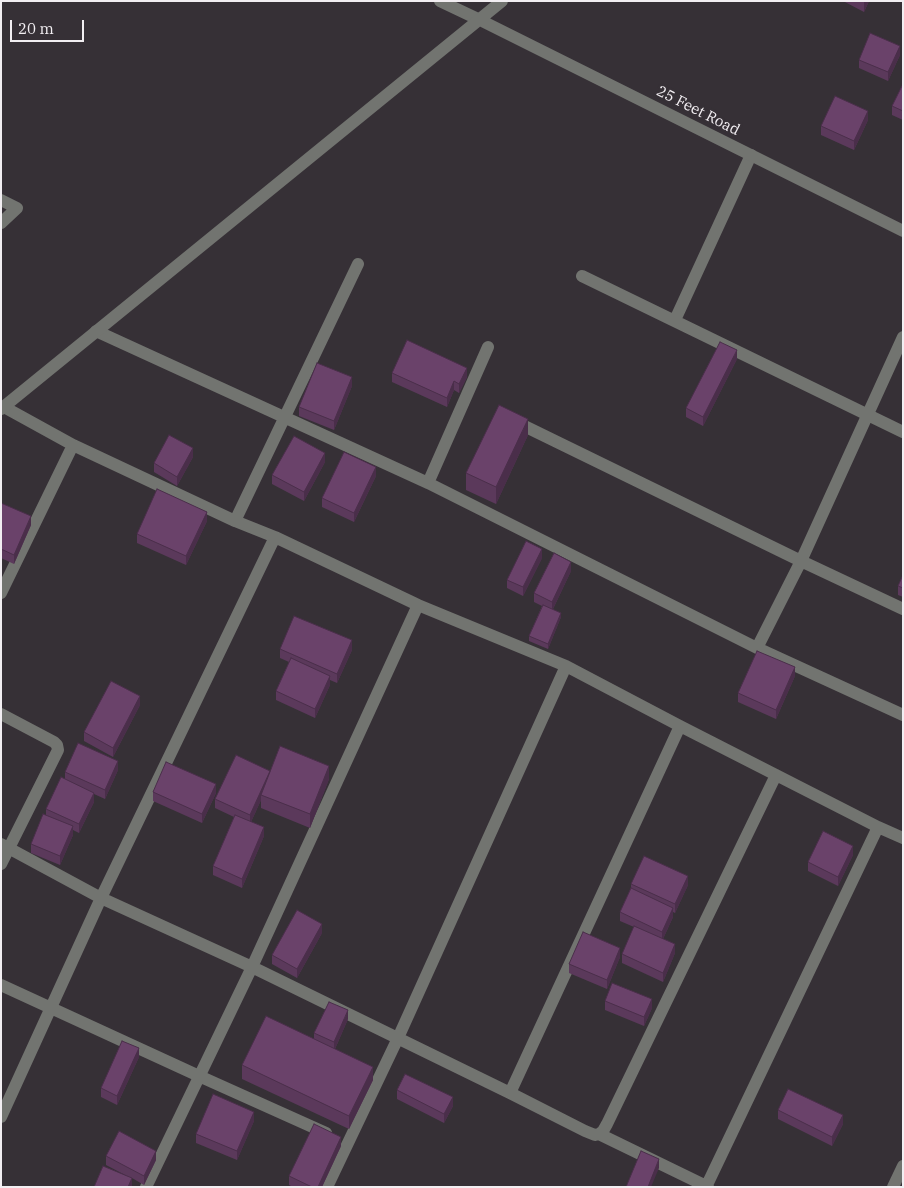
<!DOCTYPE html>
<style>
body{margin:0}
#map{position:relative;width:904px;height:1188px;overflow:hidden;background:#363036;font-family:"IBM Plex Serif",serif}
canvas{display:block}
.frame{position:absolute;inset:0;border:2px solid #f2eef2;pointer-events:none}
.scale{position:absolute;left:10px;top:20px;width:74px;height:22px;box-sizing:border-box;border:2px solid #f2eef2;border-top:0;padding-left:6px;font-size:15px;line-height:18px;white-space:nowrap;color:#f2eef2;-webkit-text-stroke:4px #363036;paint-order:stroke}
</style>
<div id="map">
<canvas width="904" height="1188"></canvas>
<div class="frame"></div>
<div class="scale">20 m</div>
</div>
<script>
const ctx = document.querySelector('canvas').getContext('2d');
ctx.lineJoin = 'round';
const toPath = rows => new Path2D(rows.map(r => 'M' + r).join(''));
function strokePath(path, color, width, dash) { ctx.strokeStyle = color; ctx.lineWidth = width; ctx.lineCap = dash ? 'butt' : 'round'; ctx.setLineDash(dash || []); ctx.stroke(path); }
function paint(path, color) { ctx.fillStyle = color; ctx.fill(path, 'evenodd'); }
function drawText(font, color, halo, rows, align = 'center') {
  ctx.font = font + ' "IBM Plex Serif",serif'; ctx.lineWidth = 5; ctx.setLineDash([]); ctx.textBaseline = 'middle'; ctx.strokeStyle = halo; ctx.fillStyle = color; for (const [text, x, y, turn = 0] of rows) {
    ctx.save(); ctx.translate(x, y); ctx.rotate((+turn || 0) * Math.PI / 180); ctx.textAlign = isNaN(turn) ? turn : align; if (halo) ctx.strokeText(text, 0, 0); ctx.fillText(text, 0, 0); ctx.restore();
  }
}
strokePath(toPath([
 [440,1,480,20],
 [1,200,17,208,1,223],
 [582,276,903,432],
 [675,320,751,155],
 [96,331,428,483,488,347],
 [4,407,73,445,235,521,275,537,418,605,566,666,680,726,878,827,903,838],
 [514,421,801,561,903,609],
 [428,483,757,648,903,715],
 [235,521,358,264],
 [1,593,73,445],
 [757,648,801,561,903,337],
 [1,714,54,742,57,745,58,750,1,864],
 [1,844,101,898,252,967,510,1093,585,1131,595,1135,599,1134,603,1131,607,1124,776,775],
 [1,985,199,1076,326,1133],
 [510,1093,680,726],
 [1,1117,101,898,275,537],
 [599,1134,708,1187],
 [146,1187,252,967,418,605],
 [327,1187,398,1038,566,666],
 [706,1187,878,827],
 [893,1187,903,1166]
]), '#727470', 12);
strokePath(toPath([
 [480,20,903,231],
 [1,409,502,1]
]), '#727470', 12);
paint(toPath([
 [843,1,869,1,864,12],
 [900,55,888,81,859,68,859,60],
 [903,84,903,120,892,115,892,106],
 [868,120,854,150,821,135,821,126],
 [737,359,703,426,686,417,686,408],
 [392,373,467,377,459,393,454,390,447,407,392,382],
 [352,386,334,430,299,416,299,407],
 [528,435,496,504,466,490,466,473],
 [193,457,177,486,154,472,154,463],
 [325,462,304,501,272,484,272,475],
 [376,476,354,522,322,507,322,498],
 [1,503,31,525,14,564,1,558],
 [207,521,186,565,137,543,137,534],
 [542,558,523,596,507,588,507,580],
 [571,571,553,609,561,617,548,649,529,641,529,636,542,606,534,602,534,593],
 [903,575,903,597,898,595,898,586],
 [280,649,352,650,337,683,330,680,330,685,315,718,276,700,276,691,289,662,280,658],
 [795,676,776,719,738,702,738,693],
 [140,705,113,757,84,741,84,732],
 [118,770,105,799,94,794,94,802,79,833,73,830,73,835,60,865,31,853,31,844,46,815,46,809,65,779,65,772],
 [270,771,329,779,310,828,261,808,261,800,251,822,264,836,242,888,213,875,213,866,234,817,215,808,215,799],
 [153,792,216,793,202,823,153,801],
 [853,855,838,886,808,871,808,862],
 [631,884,688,885,675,913,673,912,673,917,663,939,675,953,663,982,622,963,622,954,634,927,620,921,620,912,631,888],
 [322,933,297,978,272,964,272,955],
 [620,957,607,989,569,973,569,964],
 [605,1001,652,1008,644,1026,605,1010],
 [348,1019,335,1049,373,1080,349,1129,242,1079,242,1065,314,1039,314,1033],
 [139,1057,117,1105,101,1097,101,1088],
 [397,1090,453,1106,444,1123,397,1099],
 [778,1110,843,1124,832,1146,778,1119],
 [254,1121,237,1160,196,1143,196,1134],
 [341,1146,322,1187,293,1187,289,1185,289,1176],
 [106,1156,156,1160,144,1185,132,1178,132,1187,127,1176,106,1165]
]), '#5b395b');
paint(toPath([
 [864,1,869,1,864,12],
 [900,46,900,55,888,81,888,72],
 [868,111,868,120,854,150,854,141],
 [737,350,737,359,703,426,703,417],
 [467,368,467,377,459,393,459,384],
 [352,377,352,386,334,430,334,421],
 [454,381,454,390,447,407,447,398],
 [528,419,528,435,496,504,496,487],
 [193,448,193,457,177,486,177,477],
 [325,453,325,462,304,501,304,492],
 [376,467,376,476,354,522,354,513],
 [207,512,207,521,186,565,186,556],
 [31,516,31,525,14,564,14,555],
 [542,549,542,558,523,596,523,587],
 [571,562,571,571,552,611,552,602],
 [561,613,561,617,548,649,548,644],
 [352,640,352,650,337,683,337,674],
 [795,667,795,676,776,719,776,710],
 [330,676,330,685,315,718,315,709],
 [140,696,140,705,113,757,113,748],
 [118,761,118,770,105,799,105,790],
 [329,766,329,779,310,828,310,814],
 [270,771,261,795,261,800,250,824,250,815],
 [216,784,216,793,202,823,202,814],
 [94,793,94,802,79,833,79,824],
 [73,826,73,835,60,865,60,856],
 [264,827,264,836,242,888,242,879],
 [853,846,853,855,838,886,838,877],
 [688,876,688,885,675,913,675,904],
 [673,908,673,917,662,941,662,932],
 [322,924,322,933,297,978,297,969],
 [675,944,675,953,663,982,663,973],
 [620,948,620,957,607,989,607,980],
 [652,999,652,1008,644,1026,644,1017],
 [348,1010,348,1019,334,1051,334,1042],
 [139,1048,139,1057,117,1105,117,1096],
 [373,1067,373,1080,349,1129,349,1116],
 [453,1097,453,1106,444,1123,444,1114],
 [254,1112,254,1121,237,1160,237,1151],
 [843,1115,843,1124,832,1146,832,1137],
 [341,1137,341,1146,322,1187,318,1187],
 [156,1151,156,1160,144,1185,144,1176],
 [659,1159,659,1168,651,1187,648,1187],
 [132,1178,132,1187,128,1187]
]), '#4a2e4a');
const building = toPath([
 [870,33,900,46,888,72,859,60,870,33],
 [903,84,903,111,892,106,903,84],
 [835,96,868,111,854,141,821,126,835,96],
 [407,340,467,368,459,384,454,381,447,398,392,373,407,340],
 [720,342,737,350,703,417,686,408,720,342],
 [317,363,352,377,334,421,299,407,317,363],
 [499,405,528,419,496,487,466,473,499,405],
 [169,435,193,448,177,477,154,463,169,435],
 [294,436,325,453,304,492,272,475,294,436],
 [344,452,376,467,354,513,322,498,344,452],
 [157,489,207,512,186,556,137,534,157,489],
 [1,503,31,516,14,555,1,549,1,503],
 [526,541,542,549,523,587,507,580,526,541],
 [554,553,571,562,552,602,534,593,554,553],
 [903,575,903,588,898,586,903,575],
 [543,605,561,613,548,644,529,636,543,605],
 [294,616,352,640,337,674,280,649,294,616],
 [757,651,795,667,776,710,738,693,757,651],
 [291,658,330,676,315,709,276,691,291,658],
 [111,681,140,696,113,748,84,732,111,681],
 [78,743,118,761,105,790,65,772,78,743],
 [280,746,329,766,310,814,261,795,280,746],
 [236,755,270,771,250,815,215,799,236,755],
 [166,762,216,784,202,814,153,792,166,762],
 [61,777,94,793,79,824,46,809,61,777],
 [43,814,73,826,60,856,31,844,43,814],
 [235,815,264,827,242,879,213,866,235,815],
 [823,831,853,846,838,877,808,862,823,831],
 [644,856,688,876,675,904,631,884,644,856],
 [631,888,673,908,662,932,620,912,631,888],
 [297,910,322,924,297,969,272,955,297,910],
 [634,926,675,944,663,973,622,954,634,926],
 [583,932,620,948,607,980,569,964,583,932],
 [612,983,652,999,644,1017,605,1001,612,983],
 [329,1002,348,1010,334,1042,314,1033,329,1002],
 [266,1016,373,1067,349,1116,242,1065,266,1016],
 [122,1041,139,1048,117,1096,101,1088,122,1041],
 [405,1074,453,1097,444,1114,397,1090,405,1074],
 [788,1089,843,1115,832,1137,778,1110,788,1089],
 [213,1094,254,1112,237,1151,196,1134,213,1094],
 [314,1124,341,1137,318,1187,312,1187,289,1176,314,1124],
 [119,1131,156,1151,144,1176,106,1156,119,1131],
 [641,1151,659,1159,648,1187,626,1187,641,1151],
 [103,1166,132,1178,128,1187,94,1187,103,1166]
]);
paint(building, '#6a426a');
strokePath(building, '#4a2e4a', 1);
drawText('15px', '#f2eef2', '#363036', [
 ["25 Feet Road",698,111,27]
]);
</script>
